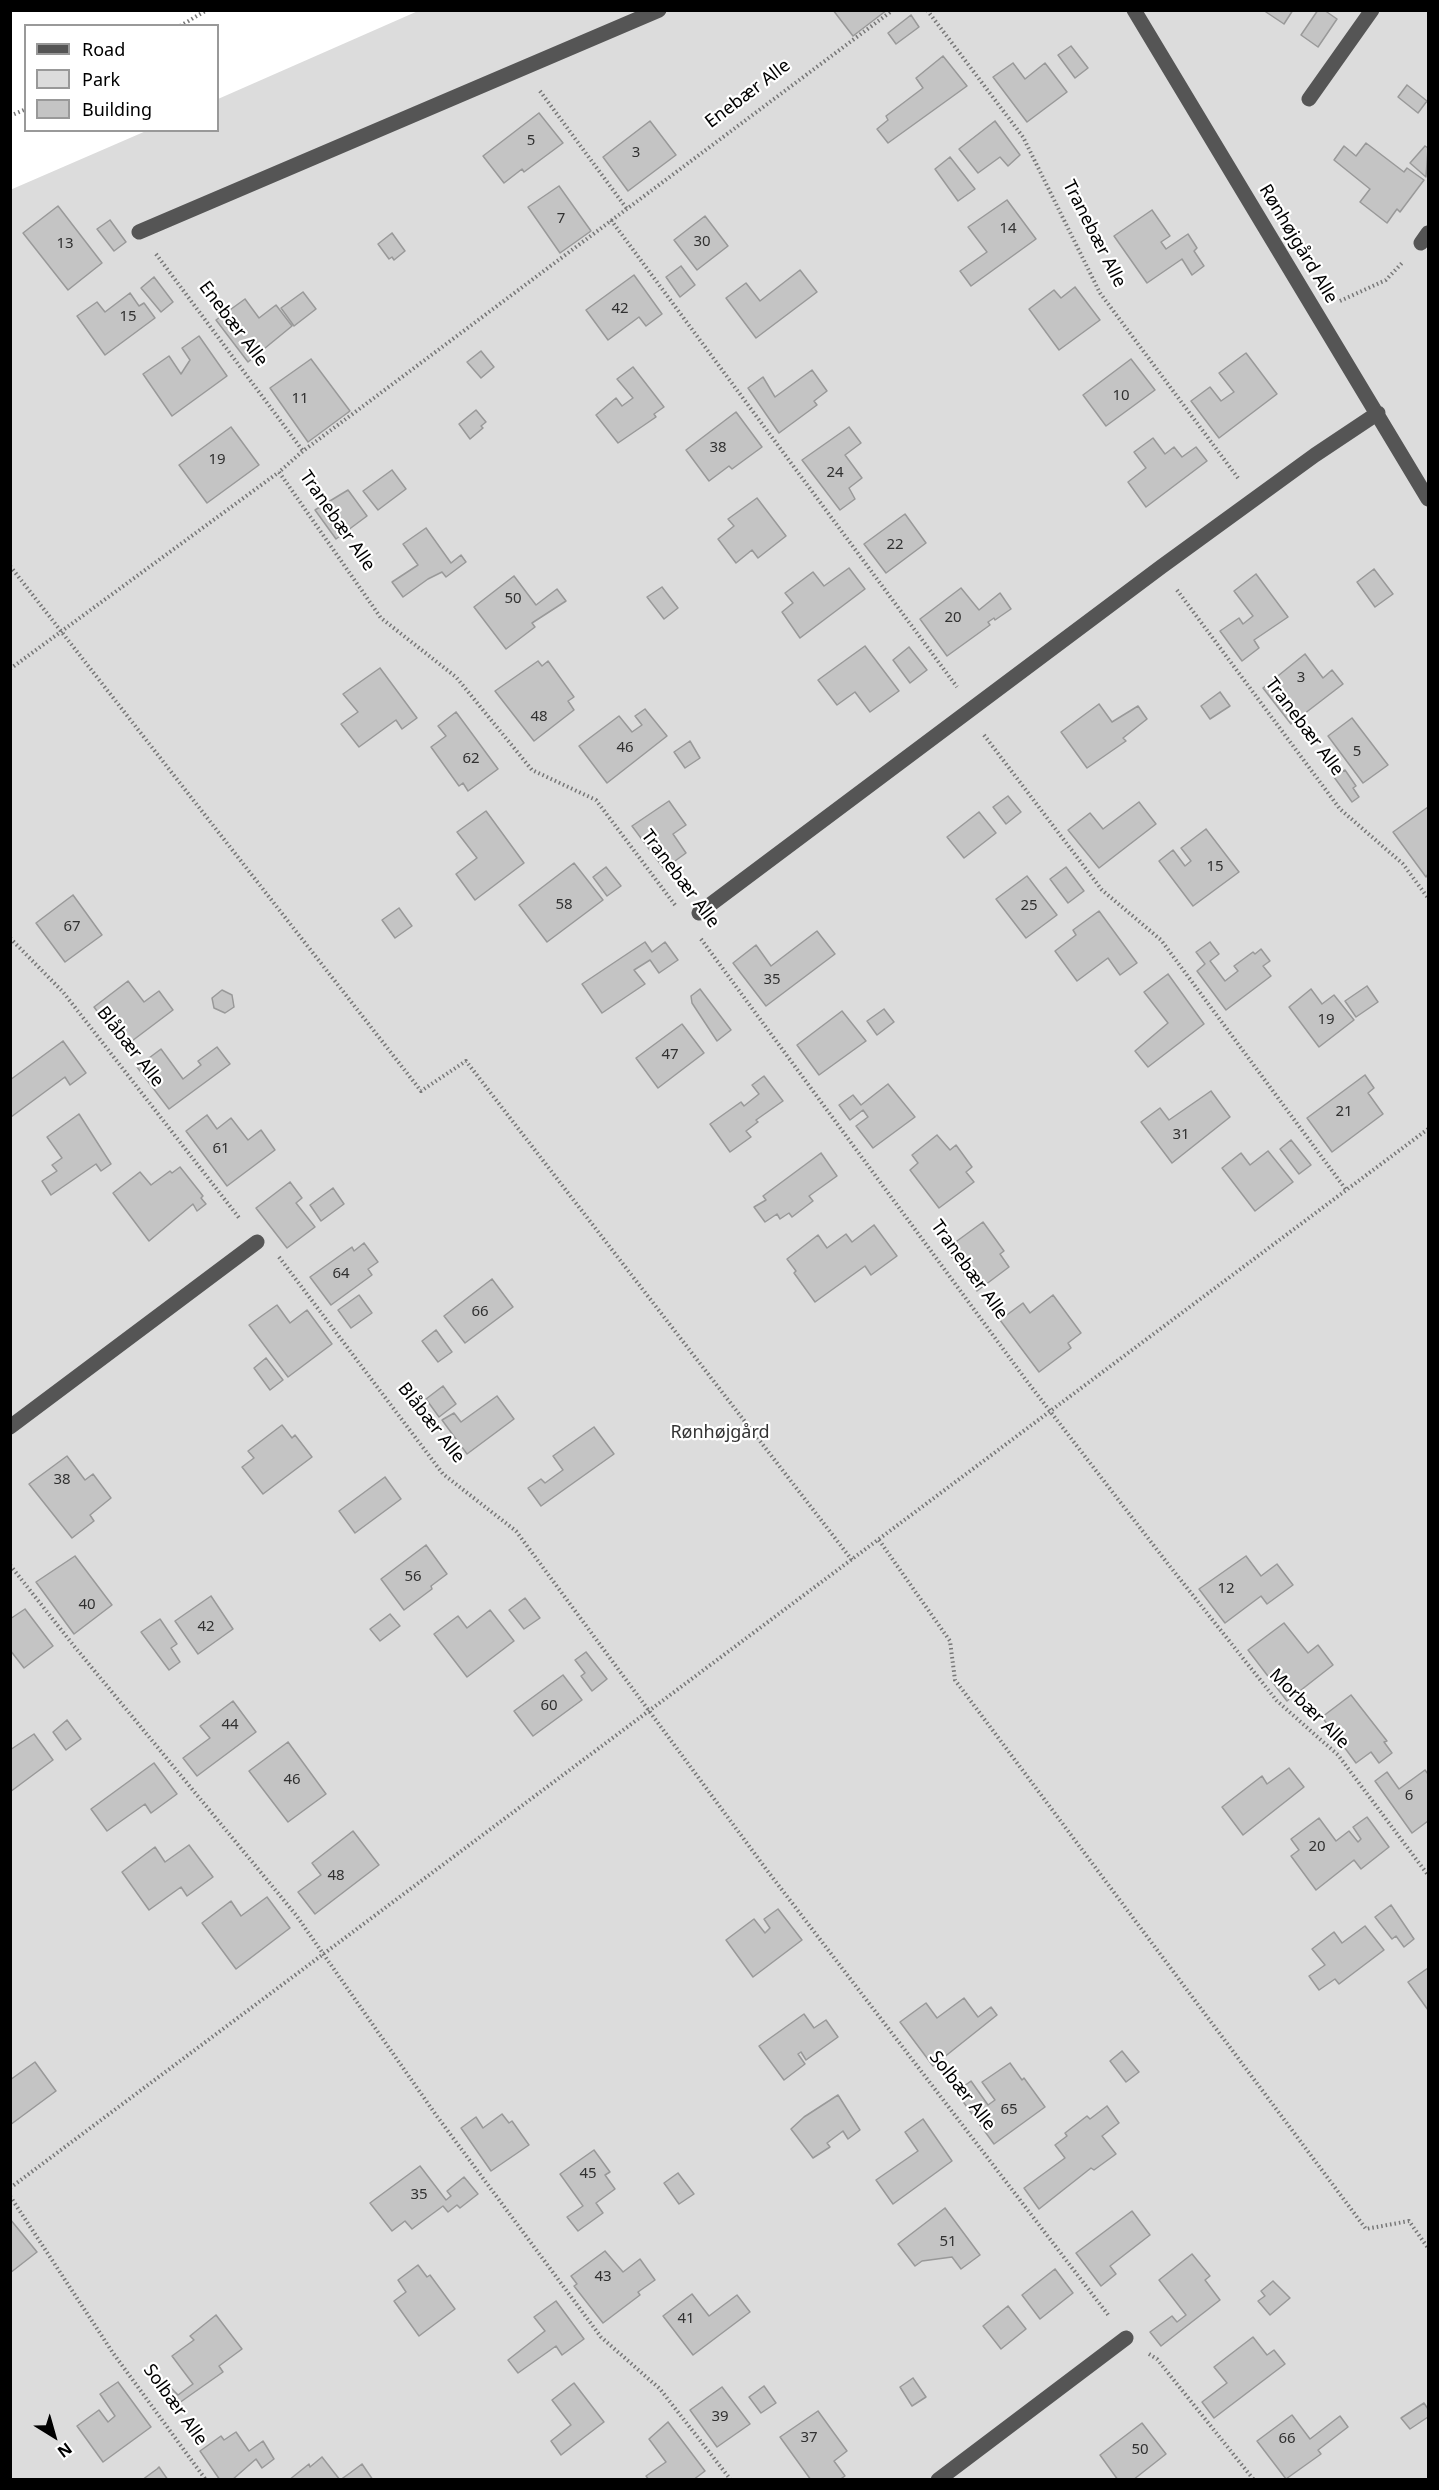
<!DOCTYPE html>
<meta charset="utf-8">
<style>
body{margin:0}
#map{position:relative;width:1439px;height:2490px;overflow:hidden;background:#fff;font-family:"Noto Sans",sans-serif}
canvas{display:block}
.frame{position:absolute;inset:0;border:12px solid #000;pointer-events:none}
.legend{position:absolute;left:24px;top:24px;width:195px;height:108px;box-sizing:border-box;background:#fff;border:2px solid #999;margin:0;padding:8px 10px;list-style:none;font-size:18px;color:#000}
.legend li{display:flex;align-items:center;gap:12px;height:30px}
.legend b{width:30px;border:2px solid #999}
.north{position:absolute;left:24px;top:2406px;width:60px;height:60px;-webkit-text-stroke:4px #fff;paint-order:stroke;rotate:143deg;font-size:16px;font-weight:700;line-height:24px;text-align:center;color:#000}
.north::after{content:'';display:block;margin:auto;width:21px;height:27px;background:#000;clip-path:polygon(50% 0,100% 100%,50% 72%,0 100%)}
</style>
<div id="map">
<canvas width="1439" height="2490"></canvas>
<div class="frame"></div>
<ul class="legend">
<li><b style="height:8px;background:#555"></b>Road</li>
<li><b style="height:16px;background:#dcdcdc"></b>Park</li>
<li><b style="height:16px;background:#c4c4c4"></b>Building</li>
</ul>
<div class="north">N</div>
</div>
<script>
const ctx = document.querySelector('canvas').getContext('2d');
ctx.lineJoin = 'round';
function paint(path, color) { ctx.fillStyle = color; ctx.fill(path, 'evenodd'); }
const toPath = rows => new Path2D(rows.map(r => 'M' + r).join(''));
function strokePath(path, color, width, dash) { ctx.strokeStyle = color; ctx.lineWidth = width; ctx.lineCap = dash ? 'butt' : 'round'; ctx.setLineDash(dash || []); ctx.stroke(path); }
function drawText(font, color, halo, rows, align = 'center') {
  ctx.font = font + ' "Noto Sans",sans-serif'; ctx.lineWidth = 4.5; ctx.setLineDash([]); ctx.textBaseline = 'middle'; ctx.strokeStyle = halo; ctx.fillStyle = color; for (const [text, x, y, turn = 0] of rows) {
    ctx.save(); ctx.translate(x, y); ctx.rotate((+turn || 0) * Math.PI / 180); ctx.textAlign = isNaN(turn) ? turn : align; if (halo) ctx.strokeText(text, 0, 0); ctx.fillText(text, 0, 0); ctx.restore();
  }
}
paint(toPath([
 [418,11,1428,11,1428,2479,11,2479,10,190,146,131,218,130,218,99]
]), '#dcdcdc');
const building = toPath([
 [833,10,887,10,853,36,833,10],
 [1263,10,1293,10,1284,24,1263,10],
 [1318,10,1324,10,1337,19,1318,47,1301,35,1318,10],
 [911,15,919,27,896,44,888,33,911,15],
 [1071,46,1088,68,1075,78,1058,55,1071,46],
 [943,56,967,86,888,143,877,129,888,120,886,116,923,88,916,78,943,56],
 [1013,63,1025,79,1045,63,1067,92,1027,122,993,77,1013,63],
 [1407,85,1427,101,1418,113,1398,97,1407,85],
 [539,113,563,143,524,172,522,169,504,183,483,156,539,113],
 [650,121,676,155,628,191,603,157,650,121],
 [995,121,1020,155,1008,166,1000,157,978,173,959,149,995,121],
 [1366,143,1404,172,1407,168,1424,180,1400,212,1397,209,1387,223,1360,202,1370,189,1334,160,1344,146,1356,156,1366,143],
 [1425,146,1428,148,1426,177,1410,163,1425,146],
 [950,157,975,189,958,201,935,169,950,157],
 [559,186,591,231,560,253,528,207,559,186],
 [1007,200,1036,239,971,286,960,271,987,252,968,227,1007,200],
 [58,206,102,263,68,290,23,233,58,206],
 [1152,210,1170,236,1161,242,1166,249,1188,234,1197,248,1194,251,1204,266,1192,275,1182,259,1147,283,1114,236,1152,210],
 [705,216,728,246,697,270,674,240,705,216],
 [110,220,126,242,114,251,97,229,110,220],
 [392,233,405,251,394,260,392,257,389,259,378,244,392,233],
 [681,266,695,285,680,297,666,277,681,266],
 [800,270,817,292,756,338,726,298,746,283,760,301,800,270],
 [634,275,662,314,646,326,639,317,608,340,586,310,634,275],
 [154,277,173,302,161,312,141,288,154,277],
 [1075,287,1100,320,1059,350,1029,309,1054,290,1061,298,1075,287],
 [303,292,316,309,294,326,281,308,303,292],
 [130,293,139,306,144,303,155,318,105,355,77,316,97,302,105,312,130,293],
 [245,299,259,318,276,305,292,326,248,362,216,320,245,299],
 [199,336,227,376,172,416,143,374,169,356,181,374,190,360,182,348,199,336],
 [481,351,494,367,481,378,467,362,481,351],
 [1246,353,1277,394,1219,438,1191,401,1210,387,1221,401,1234,392,1219,373,1246,353],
 [311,359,350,411,308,442,270,388,311,359],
 [1131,359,1155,390,1106,426,1083,395,1131,359],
 [633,367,664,407,654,414,656,417,618,443,596,415,616,398,622,406,633,398,617,379,633,367],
 [812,370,827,391,814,401,817,405,779,433,748,388,763,377,775,397,812,370],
 [476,410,486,422,481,426,483,428,470,439,459,424,476,410],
 [736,412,762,447,732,469,729,466,709,481,686,450,736,412],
 [231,427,259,465,207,503,179,465,231,427],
 [849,427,861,443,845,455,862,478,849,488,855,499,840,510,802,460,849,427],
 [1153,438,1165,454,1174,447,1182,457,1196,447,1207,461,1146,507,1128,482,1146,468,1134,452,1153,438],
 [392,470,406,489,378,510,363,491,392,470],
 [348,490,367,516,336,539,315,510,348,490],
 [757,498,786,536,758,558,752,550,736,563,718,539,734,526,728,519,757,498],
 [905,514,926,543,886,573,864,544,905,514],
 [426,528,451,563,461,555,466,562,446,577,442,572,428,579,403,597,392,582,418,565,403,544,426,528],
 [849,568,865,589,800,638,782,612,793,603,785,593,813,572,824,586,849,568],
 [1374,569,1393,594,1375,607,1357,582,1374,569],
 [1256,574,1288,617,1254,640,1259,648,1242,661,1220,631,1239,618,1243,624,1253,616,1234,591,1256,574],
 [514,576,536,605,557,589,566,601,532,623,535,627,506,649,474,607,514,576],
 [662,587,678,608,664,619,647,597,662,587],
 [961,588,979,610,1000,593,1011,609,995,620,994,618,988,622,990,625,947,656,920,619,961,588],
 [865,646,899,691,870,712,855,692,837,705,818,680,865,646],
 [909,647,927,670,910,683,893,660,909,647],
 [1305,654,1323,678,1332,670,1343,684,1291,724,1263,688,1305,654],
 [538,661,542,666,548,661,574,697,568,701,574,710,534,741,495,691,538,661],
 [380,668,417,718,402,729,396,720,359,747,341,724,358,712,343,694,380,668],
 [1220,692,1230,706,1210,719,1201,706,1220,692],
 [1099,704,1112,722,1138,706,1147,719,1123,738,1126,741,1087,768,1061,732,1099,704],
 [645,709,667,736,607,783,579,746,619,716,632,732,642,725,635,716,645,709],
 [456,712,498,769,468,791,463,783,459,786,431,747,446,736,438,726,456,712],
 [1352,718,1388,765,1363,783,1328,736,1352,718],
 [690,741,700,758,685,768,674,752,690,741],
 [1345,770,1356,786,1353,788,1359,797,1352,802,1334,777,1345,770],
 [1008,796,1021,812,1006,824,993,807,1008,796],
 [669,801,686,825,673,834,686,853,664,869,632,826,669,801],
 [1139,802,1156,824,1099,868,1068,830,1090,813,1103,829,1139,802],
 [1428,807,1428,874,1426,877,1393,832,1428,807],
 [486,811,524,863,475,900,456,874,477,858,457,832,486,811],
 [979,812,996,833,964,858,947,837,979,812],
 [1206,829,1239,872,1193,906,1159,861,1173,850,1185,866,1191,861,1181,848,1206,829],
 [574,863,603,900,547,942,519,905,574,863],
 [606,867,621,886,607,896,593,877,606,867],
 [1066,867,1084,891,1068,903,1050,879,1066,867],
 [1027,876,1057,915,1026,938,996,899,1027,876],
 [73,895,102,935,65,962,36,923,73,895],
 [399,908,412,926,395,938,382,920,399,908],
 [1099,911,1137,963,1120,975,1108,958,1077,981,1055,951,1076,935,1073,930,1099,911],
 [817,931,835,954,766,1006,733,963,756,945,771,966,817,931],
 [645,942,652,952,665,942,678,960,659,973,650,960,634,970,645,984,602,1013,582,984,645,942],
 [1210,942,1219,954,1210,961,1225,981,1238,971,1234,966,1253,952,1255,954,1261,949,1270,961,1263,966,1271,976,1226,1010,1197,971,1205,964,1196,952,1210,942],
 [1168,974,1204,1024,1148,1067,1135,1051,1168,1023,1144,992,1168,974],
 [128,981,144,1002,159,991,173,1010,124,1047,94,1007,128,981],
 [1367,986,1378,1002,1356,1017,1345,1001,1367,986],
 [700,989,731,1030,717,1041,692,1003,691,996,700,989],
 [1311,989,1322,1004,1334,995,1354,1020,1319,1047,1289,1007,1311,989],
 [222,990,232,995,234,1007,225,1013,214,1008,212,998,222,990],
 [884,1009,894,1022,877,1035,867,1021,884,1009],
 [842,1011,866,1041,819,1075,797,1045,842,1011],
 [682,1024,704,1053,658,1088,636,1058,682,1024],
 [63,1041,86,1073,70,1085,65,1077,11,1117,10,1080,63,1041],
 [217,1047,230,1064,169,1109,137,1067,161,1049,183,1079,201,1065,198,1061,217,1047],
 [1365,1075,1374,1088,1368,1093,1383,1114,1332,1152,1307,1118,1365,1075],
 [764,1076,783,1101,756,1120,758,1122,746,1131,751,1137,730,1152,710,1124,741,1102,744,1106,759,1094,752,1085,764,1076],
 [888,1084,915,1117,873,1148,856,1126,868,1117,863,1110,850,1120,839,1105,853,1095,861,1105,888,1084],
 [1211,1091,1230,1117,1172,1163,1141,1122,1160,1108,1169,1120,1211,1091],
 [79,1114,111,1164,101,1171,96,1164,51,1195,42,1181,57,1171,52,1165,62,1158,47,1137,79,1114],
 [207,1115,217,1129,231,1118,248,1140,261,1130,275,1150,227,1186,186,1131,207,1115],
 [937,1135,950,1150,956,1145,972,1167,966,1172,974,1182,939,1208,910,1170,918,1163,912,1155,937,1135],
 [1291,1140,1311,1165,1299,1174,1280,1149,1291,1140],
 [1268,1151,1293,1182,1255,1211,1222,1168,1241,1153,1250,1165,1268,1151],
 [821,1153,837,1176,809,1196,813,1201,792,1217,789,1213,780,1219,777,1214,765,1222,754,1207,766,1200,763,1196,821,1153],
 [180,1167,203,1196,201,1198,206,1204,197,1211,193,1204,149,1241,113,1193,140,1172,151,1185,170,1171,172,1173,180,1167],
 [290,1182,302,1198,296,1203,315,1227,287,1248,256,1208,290,1182],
 [333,1188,344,1204,321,1221,310,1205,333,1188],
 [983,1222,1004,1251,1000,1254,1009,1267,977,1291,946,1249,983,1222],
 [874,1225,897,1256,871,1275,865,1266,815,1302,794,1273,796,1271,787,1259,818,1235,827,1248,846,1234,852,1242,874,1225],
 [364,1243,378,1262,368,1269,372,1275,331,1305,310,1277,352,1247,354,1251,364,1243],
 [492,1279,513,1307,465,1343,444,1316,492,1279],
 [359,1295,372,1313,351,1328,338,1310,359,1295],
 [1053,1295,1081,1333,1068,1343,1071,1348,1039,1372,1000,1320,1023,1303,1030,1313,1053,1295],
 [277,1305,290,1323,307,1310,332,1344,288,1377,249,1325,277,1305],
 [436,1330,452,1352,438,1362,422,1341,436,1330],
 [266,1358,283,1380,270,1390,254,1368,266,1358],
 [443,1386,456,1404,439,1417,426,1399,443,1386],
 [497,1396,514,1419,467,1454,442,1420,454,1413,461,1422,497,1396],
 [282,1425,292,1438,295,1435,312,1457,263,1494,242,1467,254,1458,248,1451,282,1425],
 [594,1427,614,1454,541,1506,528,1488,541,1479,545,1483,563,1470,553,1456,594,1427],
 [67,1456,85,1480,93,1474,111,1498,90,1515,94,1521,72,1538,29,1484,67,1456],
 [385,1477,401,1499,355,1533,339,1511,385,1477],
 [426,1545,447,1574,431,1586,432,1589,404,1610,381,1579,426,1545],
 [75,1556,112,1605,74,1634,36,1582,75,1556],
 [1246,1556,1261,1576,1277,1564,1293,1585,1267,1604,1261,1596,1225,1623,1199,1589,1246,1556],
 [211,1596,233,1629,198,1654,175,1621,211,1596],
 [525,1598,540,1618,524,1629,509,1610,525,1598],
 [25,1609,53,1646,24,1668,10,1650,10,1619,25,1609],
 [490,1610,514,1641,467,1677,434,1634,458,1616,467,1628,490,1610],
 [390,1614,400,1626,380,1641,370,1629,390,1614],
 [160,1619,177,1644,171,1648,180,1662,169,1670,141,1632,160,1619],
 [1284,1623,1308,1653,1318,1645,1333,1665,1287,1701,1248,1650,1284,1623],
 [586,1652,607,1679,592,1691,581,1676,585,1673,575,1660,586,1652],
 [563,1675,582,1700,533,1736,514,1711,563,1675],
 [1351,1695,1387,1741,1384,1742,1392,1753,1379,1763,1371,1752,1356,1763,1322,1717,1351,1695],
 [233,1701,256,1732,197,1776,183,1758,210,1738,200,1726,233,1701],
 [67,1720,81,1739,66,1750,53,1732,67,1720],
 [34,1734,53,1760,10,1792,10,1750,34,1734],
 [288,1742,326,1794,288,1822,249,1771,288,1742],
 [154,1763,177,1794,151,1813,145,1804,107,1831,91,1809,154,1763],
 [1289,1768,1304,1787,1243,1835,1222,1807,1262,1776,1267,1784,1289,1768],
 [1425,1770,1428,1774,1428,1821,1412,1833,1375,1781,1387,1772,1399,1789,1425,1770],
 [1367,1817,1389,1847,1361,1869,1354,1860,1316,1890,1291,1856,1299,1850,1291,1839,1319,1818,1336,1841,1349,1831,1358,1842,1361,1839,1353,1827,1367,1817],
 [353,1831,379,1865,315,1914,298,1892,321,1875,312,1863,353,1831],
 [189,1845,213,1877,187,1896,181,1887,149,1910,122,1872,155,1847,165,1862,189,1845],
 [267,1897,290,1928,236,1969,202,1923,231,1901,241,1916,267,1897],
 [1391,1905,1414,1939,1404,1947,1396,1936,1392,1939,1375,1917,1391,1905],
 [778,1909,802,1940,753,1977,726,1940,754,1919,765,1933,770,1928,764,1919,778,1909],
 [1365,1926,1384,1950,1339,1984,1335,1979,1319,1990,1309,1976,1325,1965,1312,1949,1334,1932,1342,1943,1365,1926],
 [1428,1968,1428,2010,1408,1982,1428,1968],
 [964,1998,978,2017,991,2007,997,2015,933,2066,900,2022,926,2003,937,2018,964,1998],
 [804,2014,814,2028,826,2020,838,2037,806,2060,801,2052,798,2054,805,2064,784,2080,759,2046,804,2014],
 [1122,2051,1139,2072,1126,2082,1110,2061,1122,2051],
 [35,2062,56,2091,10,2125,10,2080,35,2062],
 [1010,2063,1022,2080,1024,2078,1045,2107,994,2144,956,2092,971,2081,988,2105,995,2100,982,2082,1010,2063],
 [838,2095,860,2130,848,2139,843,2131,827,2143,830,2147,813,2158,791,2129,804,2117,838,2095],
 [1107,2106,1119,2123,1102,2136,1116,2154,1094,2170,1091,2168,1039,2209,1024,2188,1065,2158,1055,2145,1067,2136,1065,2133,1087,2116,1090,2119,1107,2106],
 [502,2114,509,2123,512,2121,529,2145,491,2171,461,2128,476,2117,483,2128,502,2114],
 [923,2119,952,2161,893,2204,876,2180,918,2151,905,2132,923,2119],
 [594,2150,610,2172,605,2175,615,2189,596,2203,603,2213,578,2231,567,2217,583,2206,560,2174,594,2150],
 [420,2166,446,2200,451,2196,447,2191,464,2177,478,2194,460,2208,457,2205,448,2212,443,2206,412,2229,405,2221,392,2231,370,2203,420,2166],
 [678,2173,694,2194,679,2204,664,2183,678,2173],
 [945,2208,980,2255,961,2269,952,2257,922,2261,915,2266,898,2244,945,2208],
 [1132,2211,1150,2235,1110,2266,1116,2274,1101,2286,1076,2253,1132,2211],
 [10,2219,37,2252,10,2273,10,2219],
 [605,2251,623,2272,640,2259,655,2280,638,2292,640,2295,603,2323,574,2286,577,2284,571,2276,605,2251],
 [1192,2254,1210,2276,1205,2280,1220,2300,1161,2346,1150,2332,1172,2316,1177,2322,1186,2315,1159,2280,1192,2254],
 [418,2265,427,2277,430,2275,455,2309,419,2336,394,2301,406,2292,398,2280,418,2265],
 [1055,2269,1073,2293,1040,2319,1022,2295,1055,2269],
 [1273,2281,1290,2298,1270,2315,1258,2301,1265,2296,1261,2291,1273,2281],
 [692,2294,709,2316,737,2295,750,2312,693,2355,663,2316,692,2294],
 [556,2301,584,2339,562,2355,556,2346,518,2373,508,2360,545,2331,534,2317,556,2301],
 [1008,2306,1026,2329,1001,2349,983,2326,1008,2306],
 [216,2315,242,2349,219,2366,223,2372,172,2408,163,2396,172,2389,178,2395,193,2384,172,2356,194,2340,190,2336,216,2315],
 [1253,2337,1267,2355,1274,2350,1285,2364,1214,2418,1202,2402,1227,2383,1214,2367,1253,2337],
 [913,2378,926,2397,912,2406,900,2387,913,2378],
 [118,2382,151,2427,103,2462,77,2426,99,2410,108,2422,115,2416,100,2394,118,2382],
 [574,2383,604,2422,561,2455,551,2441,571,2425,552,2400,574,2383],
 [764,2386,776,2403,761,2413,749,2397,764,2386],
 [722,2387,750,2424,717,2447,690,2410,722,2387],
 [1424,2403,1428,2409,1428,2417,1410,2429,1401,2418,1424,2403],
 [818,2411,847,2451,834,2461,845,2476,839,2480,811,2480,780,2437,818,2411],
 [1292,2415,1310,2439,1340,2416,1348,2427,1318,2450,1321,2454,1286,2479,1257,2441,1292,2415],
 [668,2422,705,2471,693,2480,649,2480,646,2476,666,2462,649,2439,668,2422],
 [1142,2423,1166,2454,1133,2480,1118,2480,1100,2455,1142,2423],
 [236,2432,249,2451,263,2441,274,2459,262,2468,256,2459,232,2480,220,2480,200,2451,221,2436,224,2440,236,2432],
 [322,2457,340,2480,289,2480,309,2464,310,2467,322,2457],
 [362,2464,373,2480,340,2480,350,2473,362,2464],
 [159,2467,168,2480,142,2480,157,2469,159,2467]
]);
paint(building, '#c4c4c4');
strokePath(building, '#999', 1.5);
strokePath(toPath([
 [927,10,1023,137,1100,293,1238,478],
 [180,26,207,10],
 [540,91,627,209],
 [10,116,26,109],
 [611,220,957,687],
 [156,254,303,451],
 [1340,301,1386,280,1402,263],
 [10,566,421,1091,466,1061,852,1560],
 [1177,590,1340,809,1403,864,1428,898],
 [10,669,279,472],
 [984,735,1102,890,1161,940,1347,1191],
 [675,905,596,800,532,770,456,677,381,618,279,472,303,451,893,10],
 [10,938,63,992,240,1219],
 [701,939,1026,1380,1168,1564,1277,1701,1338,1755,1428,1875],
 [279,1257,443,1474,516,1531,766,1869,1109,2316],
 [879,1540,950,1641,955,1680,1366,2229,1409,2221,1428,2248],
 [10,1565,74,1646,296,1915,436,2115,601,2337,660,2389,731,2480],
 [10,2188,1428,1129],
 [10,2196,113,2353,206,2480],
 [1149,2354,1157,2359,1254,2480]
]), '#777', 4, [1.5, 3]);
strokePath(toPath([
 [1134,10,1428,499],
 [1309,99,1372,10],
 [139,232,659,10],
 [1421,243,1428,233],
 [699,913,1161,567,1315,455,1378,413],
 [10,1427,257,1242],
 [938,2480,1126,2338]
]), '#555', 15);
drawText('15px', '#313131', null, [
 ["5",531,141],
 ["3",636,153],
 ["7",561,219],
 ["14",1008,229],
 ["30",702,242],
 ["13",65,244],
 ["42",620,309],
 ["15",128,317],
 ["10",1121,396],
 ["11",300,399],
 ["38",718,448],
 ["19",217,460],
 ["24",835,473],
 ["22",895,545],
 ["50",513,599],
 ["20",953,618],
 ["3",1301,678],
 ["48",539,717],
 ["46",625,748],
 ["5",1357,752],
 ["62",471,759],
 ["15",1215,867],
 ["58",564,905],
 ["25",1029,906],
 ["67",72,927],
 ["35",772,980],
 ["19",1326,1020],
 ["47",670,1055],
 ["21",1344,1112],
 ["31",1181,1135],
 ["61",221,1149],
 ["64",341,1274],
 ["66",480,1312],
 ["38",62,1480],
 ["56",413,1577],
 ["12",1226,1589],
 ["40",87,1605],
 ["42",206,1627],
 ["60",549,1706],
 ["44",230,1725],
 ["46",292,1780],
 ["6",1409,1796],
 ["20",1317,1847],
 ["48",336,1876],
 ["65",1009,2110],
 ["45",588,2174],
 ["35",419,2195],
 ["51",948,2242],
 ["43",603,2277],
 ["41",686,2319],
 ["39",720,2417],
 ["37",809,2438],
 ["66",1287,2439],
 ["50",1140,2450]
]);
drawText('18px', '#000', '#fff', [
 ["Enebær Alle",748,94,-37],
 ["Tranebær Alle",1094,234,63],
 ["Rønhøjgård Alle",1298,244,59],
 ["Enebær Alle",233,324,53],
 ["Tranebær Alle",337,521,55],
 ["Tranebær Alle",1304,727,53],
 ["Tranebær Alle",680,879,53],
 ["Blåbær Alle",130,1047,52],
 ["Tranebær Alle",969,1270,54],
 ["Blåbær Alle",431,1423,52],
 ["Morbær Alle",1309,1709,45],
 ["Solbær Alle",962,2091,52],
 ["Solbær Alle",175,2405,54]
]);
drawText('18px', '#333', '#fff', [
 ["Rønhøjgård",720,1433]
]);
</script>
